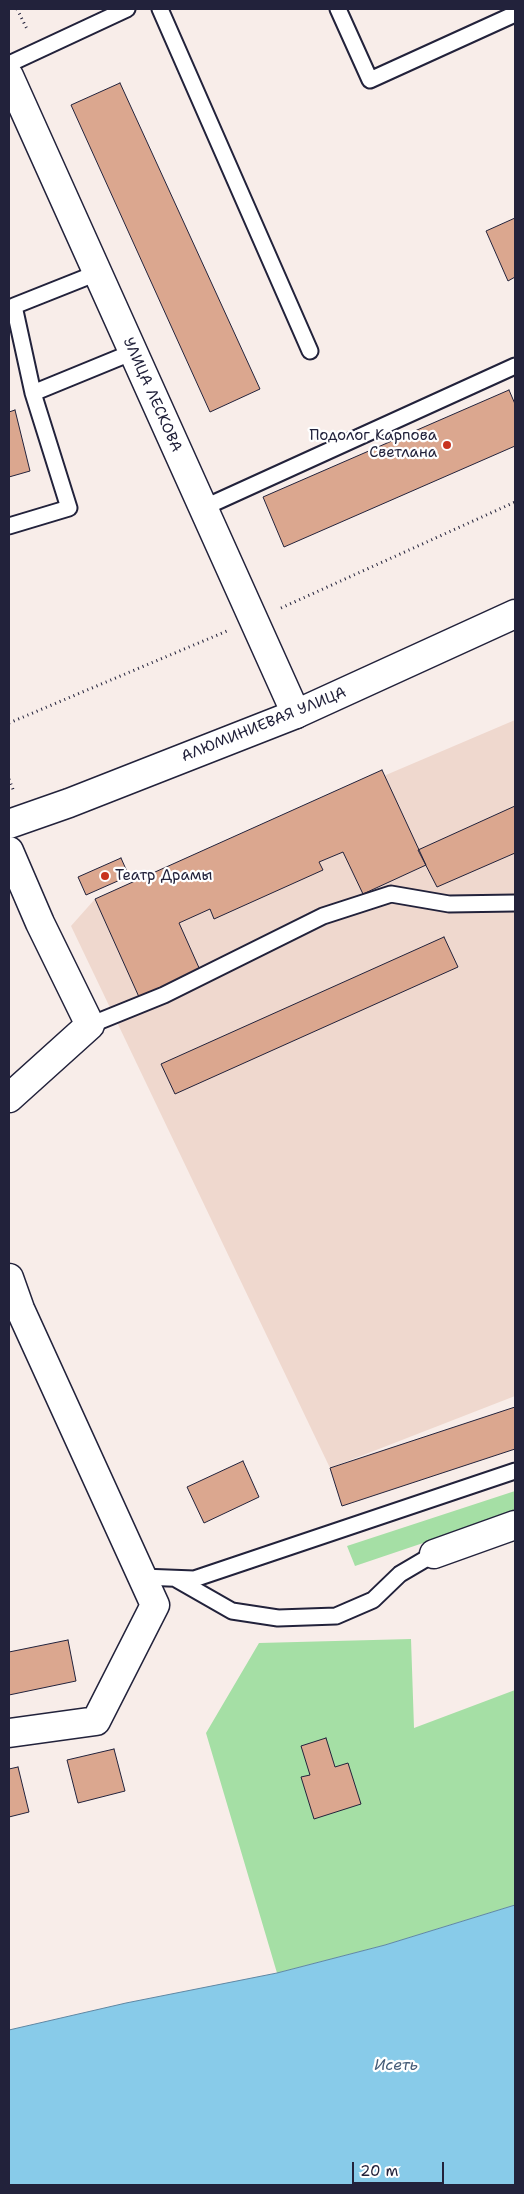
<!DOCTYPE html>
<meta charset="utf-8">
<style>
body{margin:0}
#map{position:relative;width:524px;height:2194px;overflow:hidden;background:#f8ede9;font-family:"Shantell Sans",sans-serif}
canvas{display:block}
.frame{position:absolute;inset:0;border:10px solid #22223b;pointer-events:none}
.scale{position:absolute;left:352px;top:2162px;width:92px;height:22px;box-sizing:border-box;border:2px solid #22223b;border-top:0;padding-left:6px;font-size:15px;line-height:18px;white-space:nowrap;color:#22223b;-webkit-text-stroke:4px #fff;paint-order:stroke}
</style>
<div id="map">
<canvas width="524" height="2194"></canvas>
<div class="frame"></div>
<div class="scale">20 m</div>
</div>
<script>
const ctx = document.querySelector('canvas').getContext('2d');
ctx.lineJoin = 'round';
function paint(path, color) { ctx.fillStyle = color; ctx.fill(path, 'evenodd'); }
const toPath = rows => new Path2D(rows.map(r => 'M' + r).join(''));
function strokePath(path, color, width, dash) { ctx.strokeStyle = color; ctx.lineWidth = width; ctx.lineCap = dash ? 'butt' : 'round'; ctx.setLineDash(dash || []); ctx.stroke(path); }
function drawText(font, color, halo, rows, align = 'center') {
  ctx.font = font + ' "Shantell Sans",sans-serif'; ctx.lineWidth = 4.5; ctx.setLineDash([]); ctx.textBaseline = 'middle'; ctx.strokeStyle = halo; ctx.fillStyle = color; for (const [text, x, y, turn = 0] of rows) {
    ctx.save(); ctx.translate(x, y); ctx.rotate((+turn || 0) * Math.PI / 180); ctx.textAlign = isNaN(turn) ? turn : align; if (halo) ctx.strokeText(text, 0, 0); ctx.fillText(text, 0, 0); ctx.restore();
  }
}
paint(toPath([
 [515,720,515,1396,330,1468,71,926,95,899]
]), '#efd8ce');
paint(toPath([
 [515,1491,515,1512,355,1566,347,1546],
 [411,1639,414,1728,515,1690,515,1905,385,1945,277,1973,206,1733,259,1643]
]), '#a5dfa5');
const water = toPath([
 [515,1905,515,2185,9,2185,9,2030,126,2003,277,1973,385,1945,515,1905]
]);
paint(water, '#88cbe9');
strokePath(water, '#5f87a3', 1);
const building = toPath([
 [120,83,260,389,210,412,71,105,120,83],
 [515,218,515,277,508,281,486,231,515,218],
 [509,390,515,404,515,446,284,547,263,497,509,390],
 [15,410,30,471,9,477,9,412,15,410],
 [382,770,426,865,363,894,343,852,319,862,323,870,214,919,210,909,179,923,200,970,139,997,95,899,382,770],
 [515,806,515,853,437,887,418,850,515,806],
 [121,858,129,876,86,895,78,877,121,858],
 [444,937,458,967,175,1094,161,1064,444,937],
 [515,1407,515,1449,342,1506,330,1468,515,1407],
 [243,1461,259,1497,204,1523,187,1487,243,1461],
 [68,1640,76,1681,9,1695,9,1652,68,1640],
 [326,1738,335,1767,348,1763,361,1804,314,1819,301,1777,310,1775,301,1746,326,1738],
 [114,1749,125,1791,78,1803,67,1760,114,1749],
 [18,1767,29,1812,9,1817,9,1769,18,1767]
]);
paint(building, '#dba78f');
strokePath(building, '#22223b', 1);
const lane = toPath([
 [160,9,310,351],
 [338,9,370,80,515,14],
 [9,64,127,9],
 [33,393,14,306,97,273],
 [203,508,515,366],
 [9,526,69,508,33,393,133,352],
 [90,1025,164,995,323,916,391,894,449,904,515,903],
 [142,1577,194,1579,515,1471],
 [176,1579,232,1611,278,1618,336,1616,373,1600,400,1574,434,1554]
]);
const street = toPath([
 [9,76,296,714],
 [9,851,40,923,90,1025,9,1098],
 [9,1278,20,1309,155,1605,96,1721,9,1733],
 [434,1554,515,1525]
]);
const secondary = toPath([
 [9,824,69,803,296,714,515,614]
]);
strokePath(lane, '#22223b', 19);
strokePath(street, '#22223b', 31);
strokePath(secondary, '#22223b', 31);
strokePath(toPath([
 [17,9,28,31],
 [281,608,515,502],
 [9,723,227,631],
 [9,779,14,792]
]), '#22223b', 3, [1, 4]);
strokePath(lane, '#fff', 15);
strokePath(street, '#fff', 28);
strokePath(secondary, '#fff', 28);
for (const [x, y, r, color] of [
 [447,445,5,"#c8321e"],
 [105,876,5,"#c8321e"]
]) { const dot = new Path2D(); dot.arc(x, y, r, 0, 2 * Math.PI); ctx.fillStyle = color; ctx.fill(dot); strokePath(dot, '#fff', 2); }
drawText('15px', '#22223b', '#fff', [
 ["УЛИЦА ЛЕСКОВА",152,395,66],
 ["АЛЮМИНИЕВАЯ УЛИЦА",264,725,-22]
]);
drawText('15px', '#22223b', '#fff', [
 ["Подолог Карпова",437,436],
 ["Светлана",437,453],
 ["Театр Драмы",115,876,"left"]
], 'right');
drawText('italic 16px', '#465d78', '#fff', [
 ["Исеть",396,2066]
]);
</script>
